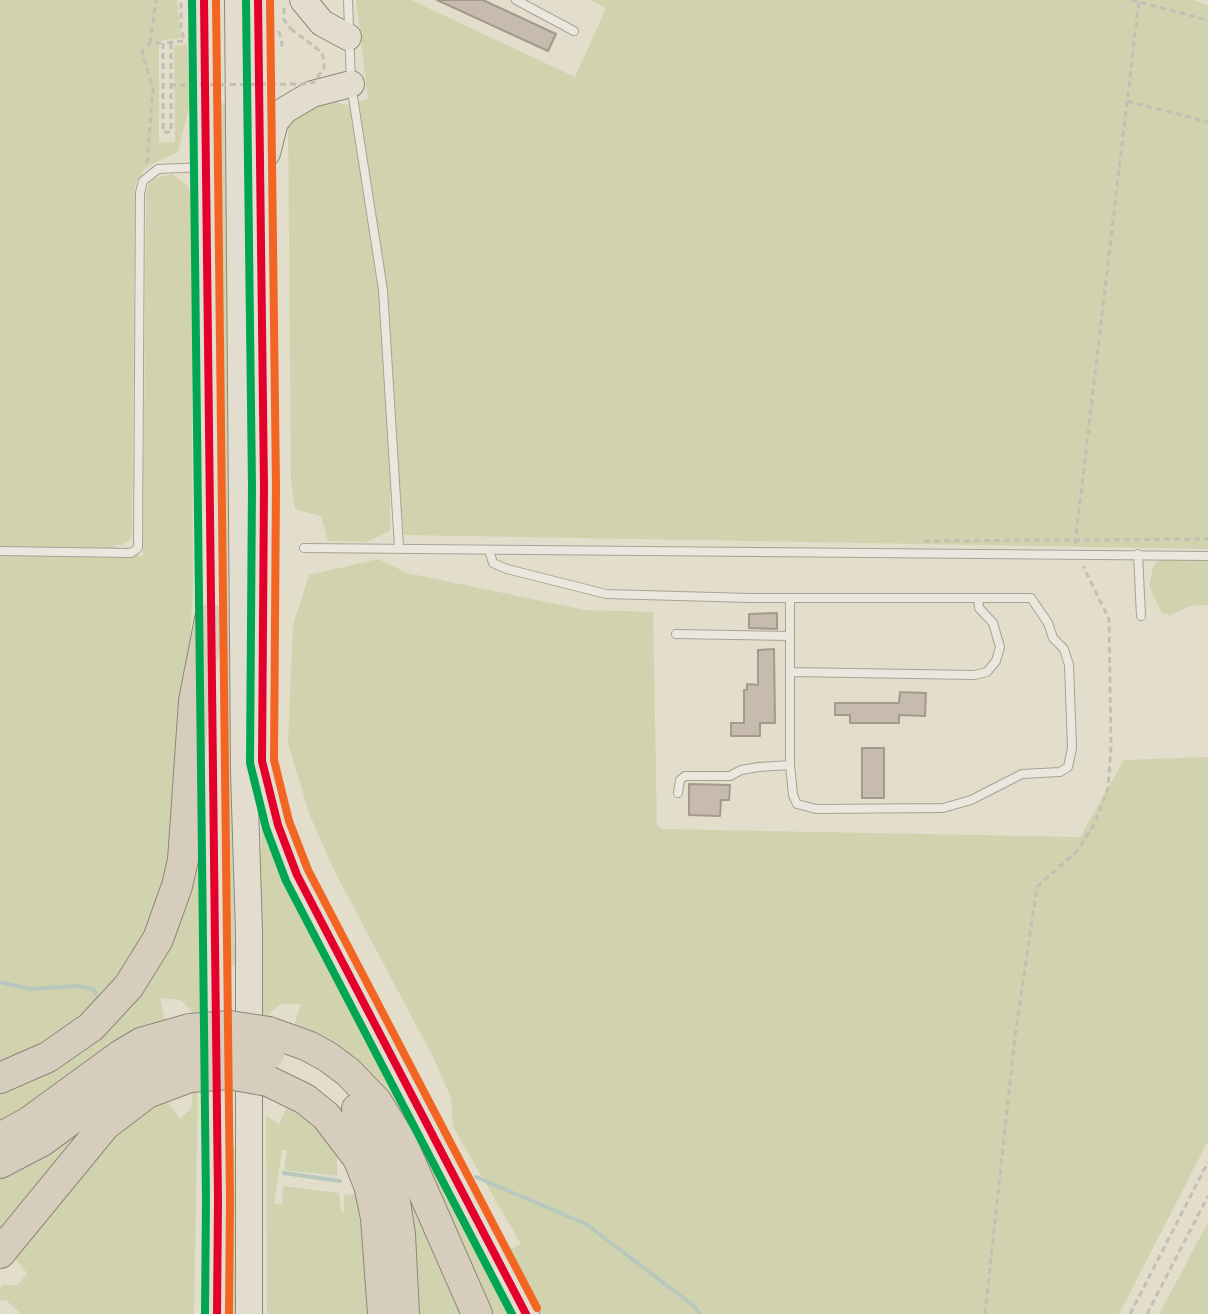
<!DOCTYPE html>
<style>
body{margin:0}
canvas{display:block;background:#e3ddcc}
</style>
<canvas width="1208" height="1314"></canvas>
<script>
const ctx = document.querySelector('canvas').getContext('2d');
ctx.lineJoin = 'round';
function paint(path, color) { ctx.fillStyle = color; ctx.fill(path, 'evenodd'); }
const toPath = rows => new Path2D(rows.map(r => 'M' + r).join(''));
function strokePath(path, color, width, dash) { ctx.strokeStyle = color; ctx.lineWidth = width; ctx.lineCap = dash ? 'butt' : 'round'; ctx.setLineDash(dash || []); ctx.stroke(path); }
paint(toPath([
 [0,0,177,0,181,38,159,41,159,143,175,142,174,46,187,44,190,104,178,152,146,167,135,184,132,535,131,539,122,545,112,545,143,557,146,194,149,184,156,178,172,174,187,185,191,195,193,588,181,801,164,906,106,1003,0,1070],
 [356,0,411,0,575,77,606,8,591,0,1194,0,1208,5,1208,549,404,535,396,481,390,496,390,531,366,542,328,541,321,516,295,509,291,479,288,119,328,100,346,105,368,99],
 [221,103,228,104,235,965,227,965],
 [1159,557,1208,558,1208,605,1191,606,1170,615,1162,613,1149,586,1153,568],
 [378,559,407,573,585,610,653,612,657,825,662,829,1080,837,1124,760,1208,757,1208,1141,1119,1314,536,1314,504,1252,521,1244,453,1127,451,1098,433,1057,335,872,310,816,288,744,293,625,309,575],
 [263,803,516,1314,484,1314,416,1158,294,1026,301,1004,281,1004,271,1012,267,1020,259,1018,259,907],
 [199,818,200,1016,193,1017,190,1009,180,1000,160,998,166,1025,0,1131,0,1085,106,1023],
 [353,1086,469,1314,411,1314,352,1094],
 [198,1088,194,1314,21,1314,7,1301,0,1300,0,1288,4,1285,18,1285,27,1273,14,1257,127,1119,167,1100,180,1119,191,1108,193,1089],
 [110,1098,0,1233,0,1172],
 [287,1106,299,1109,343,1156,337,1158,337,1176,284,1170,287,1150,282,1150,274,1204,282,1205,283,1186,339,1193,341,1212,344,1212,344,1195,360,1193,374,1314,267,1314,266,1115,279,1125],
 [227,1147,235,1147,237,1314,227,1314],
 [1208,1222,1208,1314,1159,1314,1178,1279]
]), '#d1d3af');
strokePath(toPath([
 [0,982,30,989,77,986,93,989,100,1000],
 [284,1173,340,1181],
 [476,1177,586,1224,694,1306,700,1314]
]), '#b8c8be', 4);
const building = toPath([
 [437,0,483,0,556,34,548,51,437,0],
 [777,613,777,629,749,628,749,614,777,613],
 [774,649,775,723,760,723,760,736,731,736,731,723,744,723,744,690,747,690,747,684,758,685,758,650,774,649],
 [900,692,926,693,925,716,899,715,899,723,850,723,850,715,835,715,835,703,899,703,900,692],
 [862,748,884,748,884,798,862,798,862,748],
 [689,784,730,785,729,800,721,800,720,816,689,815,689,784]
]);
paint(building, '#c6bbad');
strokePath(building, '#a3998c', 2);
const lane = toPath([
 [348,0,351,84,383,290,399,547],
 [516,0,574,31],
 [304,548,1208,556],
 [489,550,493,563,507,569,606,594,750,598,1031,598,1048,623,1053,638,1064,649,1069,665,1072,748,1068,767,1060,772,1022,774,971,800,943,808,816,809,797,804,793,795,790,765,790,599],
 [0,551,131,553,138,548,140,193,143,181,158,169,204,167],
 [1138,554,1141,616],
 [676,634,790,636],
 [790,672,974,675,987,672,996,661,1000,647,993,623,979,608,978,598],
 [678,793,680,780,685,776,730,776,741,770,759,767,790,765]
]);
const primary = toPath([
 [204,0,218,1199,217,1314],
 [238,0,244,772,249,932,249,1314],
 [258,0,264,486,262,761,259,800],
 [303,0,322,23,348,37],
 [267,153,275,122,285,110,312,94,351,84],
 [266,779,278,825,297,875,526,1314]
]);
const highway = toPath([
 [269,1032,308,1046,328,1057,348,1072,376,1101,401,1141,477,1314],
 [0,1078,48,1057,91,1027,129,986,158,939,177,886,183,860,194,701,210,619],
 [268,1081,305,1099,326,1116,358,1158,369,1185,376,1218,383,1314],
 [357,1109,376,1139,391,1176,400,1234,404,1314],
 [0,1138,29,1122,121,1055,141,1043,190,1029],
 [0,1163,42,1141,133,1074,164,1059,190,1050],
 [0,1253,105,1125,147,1093,190,1077]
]);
strokePath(lane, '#a8a295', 10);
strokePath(primary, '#8e877c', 28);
strokePath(highway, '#8e877c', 32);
strokePath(toPath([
 [1131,0,1208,20],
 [284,8,284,20,291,29],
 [279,31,282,44,280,51],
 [150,43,156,0],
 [171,43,171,132,163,132,163,43,184,41,181,26,181,0],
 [1127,101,1208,122],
 [147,163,153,90,142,52,150,43,161,43],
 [924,541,1208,539],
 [1075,544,1139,0],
 [985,1314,1015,1036,1037,887,1077,851,1095,823,1108,788,1111,747,1109,619,1083,566],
 [1130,1314,1208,1162],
 [1147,1314,1208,1196]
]), '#c4beb4', 3, [6, 4]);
strokePath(lane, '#ebe7de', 8);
strokePath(primary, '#e2ddcf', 26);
strokePath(highway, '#d6cdbd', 30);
const highwayBridge = toPath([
 [190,1029,230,1026,269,1032],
 [190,1050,221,1048,269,1054],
 [190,1077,228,1074,268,1081]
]);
strokePath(highwayBridge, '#8e877c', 32, []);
strokePath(toPath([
 [170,85,305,84,314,82,324,68,323,56,320,51,291,29]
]), '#c4beb4', 3, [6, 4]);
strokePath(highwayBridge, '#d6cdbd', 30);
strokePath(toPath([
 [204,0,218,1199,217,1314],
 [258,0,264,486,262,761,278,825,297,875,526,1314]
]), '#e4002b', 8);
strokePath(toPath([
 [192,0,206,1199,205,1314],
 [246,0,252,486,250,763,266,828,286,881,512,1314]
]), '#00a651', 8);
strokePath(toPath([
 [216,0,230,1199,229,1314],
 [270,0,276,486,274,760,289,821,308,870,537,1308]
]), '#f26522', 8);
</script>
